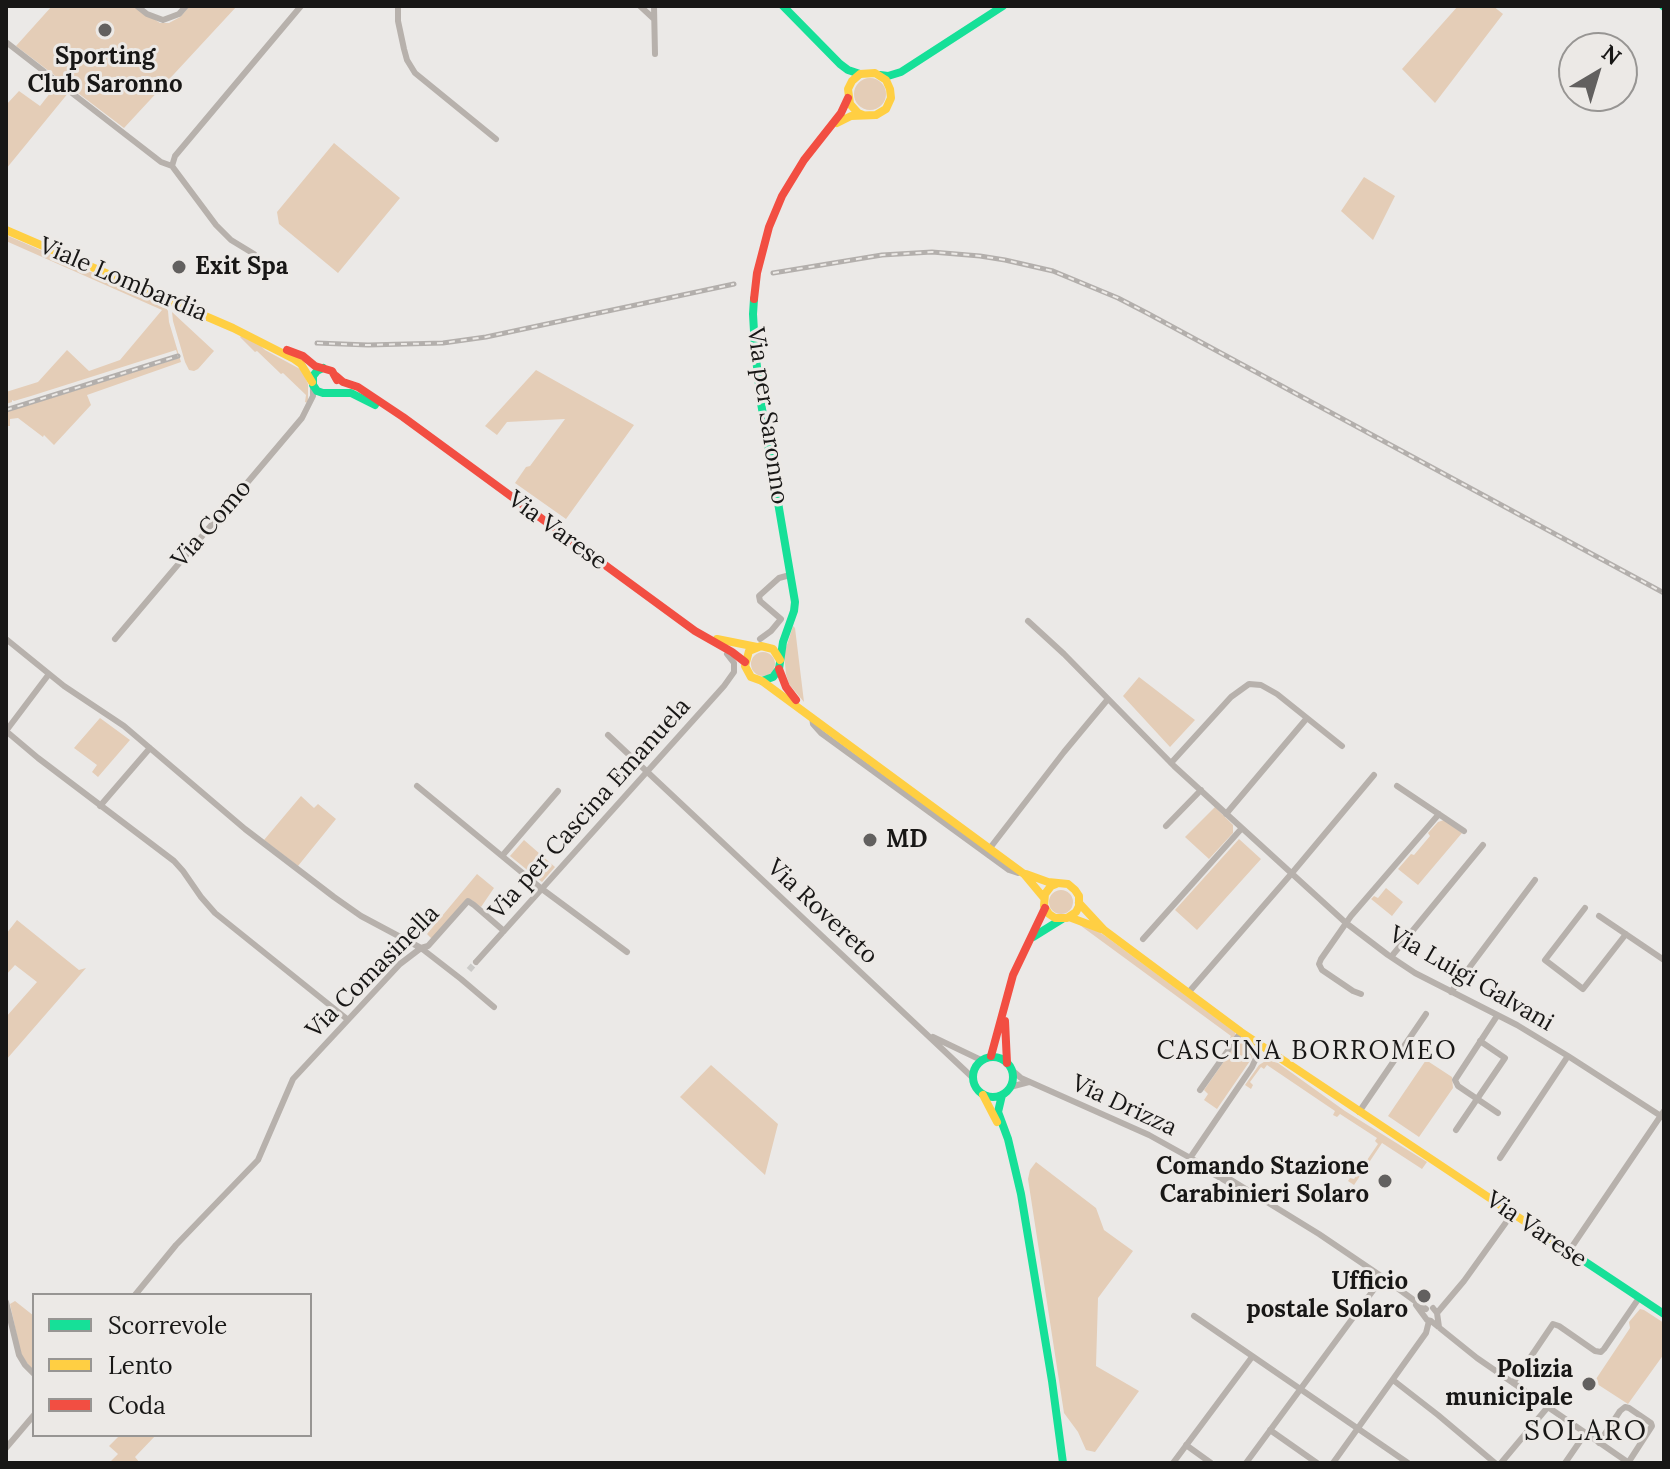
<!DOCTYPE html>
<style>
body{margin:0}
#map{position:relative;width:1670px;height:1469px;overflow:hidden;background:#ebe9e7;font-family:Lora,serif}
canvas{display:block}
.frame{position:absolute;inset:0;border:8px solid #181716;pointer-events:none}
.legend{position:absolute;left:32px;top:1293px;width:280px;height:144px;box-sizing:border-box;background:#ece9e6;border:2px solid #979593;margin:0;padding:10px 14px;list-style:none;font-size:24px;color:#181716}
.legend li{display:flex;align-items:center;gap:16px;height:40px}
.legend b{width:40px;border:2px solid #979593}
.north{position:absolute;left:1558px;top:32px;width:80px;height:80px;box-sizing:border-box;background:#ece9e6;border:2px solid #979593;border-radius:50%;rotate:38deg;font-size:22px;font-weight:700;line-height:32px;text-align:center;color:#181716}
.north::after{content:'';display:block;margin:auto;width:28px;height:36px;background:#62605f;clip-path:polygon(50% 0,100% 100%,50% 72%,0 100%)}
</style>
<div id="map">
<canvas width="1670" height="1469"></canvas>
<div class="frame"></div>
<ul class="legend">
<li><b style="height:10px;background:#16e098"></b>Scorrevole</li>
<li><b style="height:10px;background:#ffcf43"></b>Lento</li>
<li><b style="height:10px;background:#f24e42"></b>Coda</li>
</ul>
<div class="north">N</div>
</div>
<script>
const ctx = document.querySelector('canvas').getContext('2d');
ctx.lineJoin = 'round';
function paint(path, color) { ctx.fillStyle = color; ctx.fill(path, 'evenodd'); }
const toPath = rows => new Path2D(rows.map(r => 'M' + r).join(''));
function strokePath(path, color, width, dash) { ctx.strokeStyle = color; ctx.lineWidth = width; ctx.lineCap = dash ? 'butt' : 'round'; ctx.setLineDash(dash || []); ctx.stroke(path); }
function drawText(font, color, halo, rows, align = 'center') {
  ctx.font = font + ' Lora,serif'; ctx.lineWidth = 6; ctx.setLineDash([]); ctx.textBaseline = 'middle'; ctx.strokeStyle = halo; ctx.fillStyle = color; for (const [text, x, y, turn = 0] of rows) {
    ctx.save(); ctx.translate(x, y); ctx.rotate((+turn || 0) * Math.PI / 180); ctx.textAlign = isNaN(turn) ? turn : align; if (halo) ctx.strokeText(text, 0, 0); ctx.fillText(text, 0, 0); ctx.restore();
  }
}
paint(toPath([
 [52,6,134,6,160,23,169,23,180,17,190,6,237,6,124,128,16,46],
 [1458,6,1493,6,1503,14,1435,103,1402,69],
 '854 94a16 16 0 1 1 32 0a16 16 0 1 1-32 0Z',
 [58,83,69,92,6,169,6,105,19,91,40,106],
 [334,143,400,198,338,273,279,224,277,212],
 [1364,177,1395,196,1373,240,1341,211],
 [6,235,164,304,168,311,169,322,181,362,87,395,91,405,54,445,44,435,43,437,18,418,10,419,10,426,6,426,6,412,179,358,176,350,31,396,14,401,12,400,12,402,6,404,6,399,8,398,6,392,38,382,67,350,89,371,120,360,162,310,6,241],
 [172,312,214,351,198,369,194,371,189,370,185,362,173,321],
 [241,336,260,345,265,350,300,369,304,374,308,384,308,403,305,402,306,395,283,373,281,374,257,351,255,352,240,337],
 [536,370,634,425,566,519,515,483,526,467,530,466,565,419,507,422,497,435,485,426],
 [793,626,795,628,804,702,789,684,786,674,784,654],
 '751 664a12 12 0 1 1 24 0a12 12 0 1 1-24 0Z',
 [1139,677,1195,720,1170,747,1123,696],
 [100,718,130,740,98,777,92,772,97,765,74,748],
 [301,796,314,808,318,804,336,819,298,866,264,840],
 [1215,807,1233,825,1233,833,1209,859,1185,837],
 [1444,820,1462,833,1418,885,1398,869,1411,854,1414,855,1430,836,1428,833,1438,822],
 [1239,839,1261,859,1197,930,1175,910],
 [524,840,555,867,542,882,510,856],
 [477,874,494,888,481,907,470,899,432,939,427,934],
 [1386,888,1403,902,1392,916,1371,899,1374,896,1378,898],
 '1049 902a12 12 0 1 1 24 0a12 12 0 1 1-24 0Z',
 [17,920,79,970,86,968,6,1060,6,1017,37,982,15,965,6,975,6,934],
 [1077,923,1089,925,1108,938,1235,1032,1236,1037,1231,1042,1228,1041,1231,1036],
 [1242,1041,1252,1049,1254,1055,1217,1109,1204,1100,1208,1094,1204,1090,1236,1044],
 [1267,1060,1278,1063,1345,1111,1427,1162,1422,1169,1382,1143,1354,1185,1348,1181,1350,1178,1354,1179,1378,1144,1375,1141,1377,1138,1340,1114,1337,1117,1333,1115,1335,1111,1267,1065,1264,1069,1261,1067,1250,1082,1253,1085,1251,1089,1245,1085,1259,1065],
 [1426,1060,1452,1077,1453,1088,1419,1137,1388,1116],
 [711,1065,778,1124,765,1175,680,1097],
 [1036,1162,1096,1208,1104,1230,1133,1251,1098,1298,1096,1366,1139,1391,1095,1452,1086,1450,1078,1432,1064,1413,1028,1179,1030,1170],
 [15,1301,34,1316,34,1372,21,1355,10,1304],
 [1640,1309,1644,1310,1664,1323,1664,1354,1628,1404,1594,1382,1630,1328,1629,1322],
 [120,1435,156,1435,135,1457,140,1463,109,1463,118,1454,109,1446]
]), '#e4cdb7');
strokePath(toPath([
 [469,970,476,962]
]), '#cbcac8', 6, [6, 3]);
strokePath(toPath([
 [137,6,147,14,163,20,179,14,186,6],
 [398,6,398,21,404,49,407,60,415,73,496,139],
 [640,6,654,19],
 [654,6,655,54],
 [6,42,161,162,172,166,216,225,231,240,254,254],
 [172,166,175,156,301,6],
 [1028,621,1064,654,1174,766,1346,923,1388,955,1415,973,1517,1025,1568,1056,1664,1118],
 [6,639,64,686,124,726,245,829,334,897,361,916,421,948,461,979,494,1007],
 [115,639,302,418,313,396,313,386],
 [760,639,771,631,781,619,760,601,759,596,779,578,790,575],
 [812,717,813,724,821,733,1009,870,1018,873],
 [6,731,38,758,174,861,183,871,201,897,215,913,347,1019],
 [6,731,49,674],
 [608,735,972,1077],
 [1171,763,1231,697,1249,684,1261,685,1277,694,1342,746],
 [417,786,542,889,627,952],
 [1397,786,1464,831],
 [100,806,150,748],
 [1226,814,1307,718],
 [1166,826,1201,790],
 [990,848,1064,752,1108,699],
 [502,856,558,791],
 [1585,908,1545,960,1583,989,1626,934],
 [1599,916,1664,960],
 [1143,939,1242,828],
 [1391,957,1483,845],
 [476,962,724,686,734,672,734,663,727,654],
 [1451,992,1535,880],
 [1188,993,1292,873,1374,775],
 [1361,994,1353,991,1322,970,1319,964,1321,959,1351,916,1439,814],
 [1497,1016,1455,1080,1458,1086,1498,1113],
 [933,1037,981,1060],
 [1012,1070,1021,1078,1149,1135,1203,1165,1210,1167,1319,1234,1378,1274,1426,1309],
 [1010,1087,1029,1082],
 [1200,1090,1241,1032],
 [1359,1112,1426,1014],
 [1456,1130,1505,1058,1480,1041],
 [1190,1158,1252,1067,1257,1056,1258,1044],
 [1500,1158,1568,1056],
 [1204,1166,1208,1171,1252,1196],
 [1569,1251,1664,1111],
 [135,1295,176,1245,258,1160,293,1079,400,964,421,948,428,946,468,901,474,905,504,931],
 [6,1302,19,1355,25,1365,34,1374],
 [1416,1305,1427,1320,1431,1321,1477,1358,1629,1463],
 [1433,1308,1437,1313,1439,1327],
 [1437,1313,1464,1281,1512,1214],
 [1194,1316,1408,1463],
 [1393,1380,1438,1415,1495,1463],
 [1513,1383,1553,1324,1559,1326,1595,1351,1601,1352,1604,1349,1639,1298],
 [1270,1430,1317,1463],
 [1599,1443,1620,1411,1625,1407,1629,1408,1651,1423,1652,1426,1628,1463],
 [1186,1445,1211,1463],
 [6,1448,34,1415],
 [1173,1463,1252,1357],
 [1246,1463,1383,1277],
 [1333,1463,1426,1333,1429,1321],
 [1501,1463,1547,1408],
 [1565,1463,1585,1434]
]), '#b7b1ac', 6);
strokePath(toPath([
 [783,6,840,64,848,70,860,74],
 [1663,6,1664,7],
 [880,75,888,76,901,72,1003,6],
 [754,299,753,314,755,349,761,403,795,602,794,611,783,642,779,669,773,677,762,681],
 [323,368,317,371,313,376,313,385,317,391,323,393,351,393,375,405],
 [1033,937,1062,919],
 '973 1077a20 20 0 1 1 40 0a20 20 0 1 1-40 0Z',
 [1002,1095,998,1112,1008,1139,1021,1194,1052,1381,1063,1463],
 [1551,1239,1664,1314]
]), '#16e098', 8);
strokePath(toPath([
 [837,123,851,116,876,115,886,109,891,98,890,89,886,80,875,73,860,74,852,81,848,89,850,104,858,113,863,115],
 [6,230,233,328,294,359,301,364,312,382],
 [717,639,757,647],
 [780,660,773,649,761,646,749,651,745,666,751,677,762,681,1024,874,1044,898],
 [1026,874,1048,882,1068,884,1075,890,1079,896,1079,906,1076,912,1067,918,1055,918,1049,914,1044,906,1045,894,1051,886,1056,884],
 [1079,903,1104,930,1241,1032,1551,1239],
 [1069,917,1101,929],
 [983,1095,997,1122]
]), '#ffcf43', 8);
strokePath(toPath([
 [754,299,757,273,769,227,782,196,804,160,841,113,848,98],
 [287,350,303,356,315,366,332,371,337,380],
 [336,376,343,382,358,387,403,417,695,631,732,652,745,662],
 [779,669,786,687,796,700],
 [1005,1021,1007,1063],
 [991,1056,1013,975,1045,908]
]), '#f24e42', 8);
const rail = toPath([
 [773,273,882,255,932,252,980,256,1005,260,1053,271,1118,298,1147,313,1664,593],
 [317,343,368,345,443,343,486,337,734,284],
 [6,410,178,356]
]);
strokePath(rail, '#b3afac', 5);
strokePath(rail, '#ece9e6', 2, [6]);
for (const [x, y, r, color] of [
 [105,30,8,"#62605f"],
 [179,267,8,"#62605f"],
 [870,840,8,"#62605f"],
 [1385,1181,8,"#62605f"],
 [1424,1296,8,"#62605f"],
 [1589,1384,8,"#62605f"]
]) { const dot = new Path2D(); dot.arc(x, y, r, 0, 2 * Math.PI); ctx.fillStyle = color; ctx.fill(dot); strokePath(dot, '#ece9e6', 3); }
drawText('bold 24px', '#181716', '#ece9e6', [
 ["Sporting",105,57,"center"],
 ["Club Saronno",105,85,"center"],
 ["Exit Spa",195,267,"left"],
 ["MD",886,840,"left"],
 ["Comando Stazione",1369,1167],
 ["Carabinieri Solaro",1369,1195],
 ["Ufficio",1408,1282],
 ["postale Solaro",1408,1310],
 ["Polizia",1573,1370],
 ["municipale",1573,1398]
], 'right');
drawText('24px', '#181716', '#ece9e6', [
 ["Viale Lombardia",123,280,23],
 ["Via per Saronno",767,416,82],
 ["Via Como",212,524,-49],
 ["Via Varese",557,531,36],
 ["Via per Cascina Emanuela",590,809,-48],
 ["Via Rovereto",822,912,43],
 ["Via Comasinella",373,972,-45],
 ["Via Luigi Galvani",1471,979,30],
 ["Via Drizza",1124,1106,25],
 ["Via Varese",1536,1230,34]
]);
ctx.letterSpacing = '2px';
drawText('26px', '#181716', '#ece9e6', [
 ["CASCINA BORROMEO",1307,1052]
]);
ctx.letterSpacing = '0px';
ctx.letterSpacing = '2px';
drawText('28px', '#181716', '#ece9e6', [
 ["SOLARO",1586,1432]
]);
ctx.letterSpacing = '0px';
</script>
